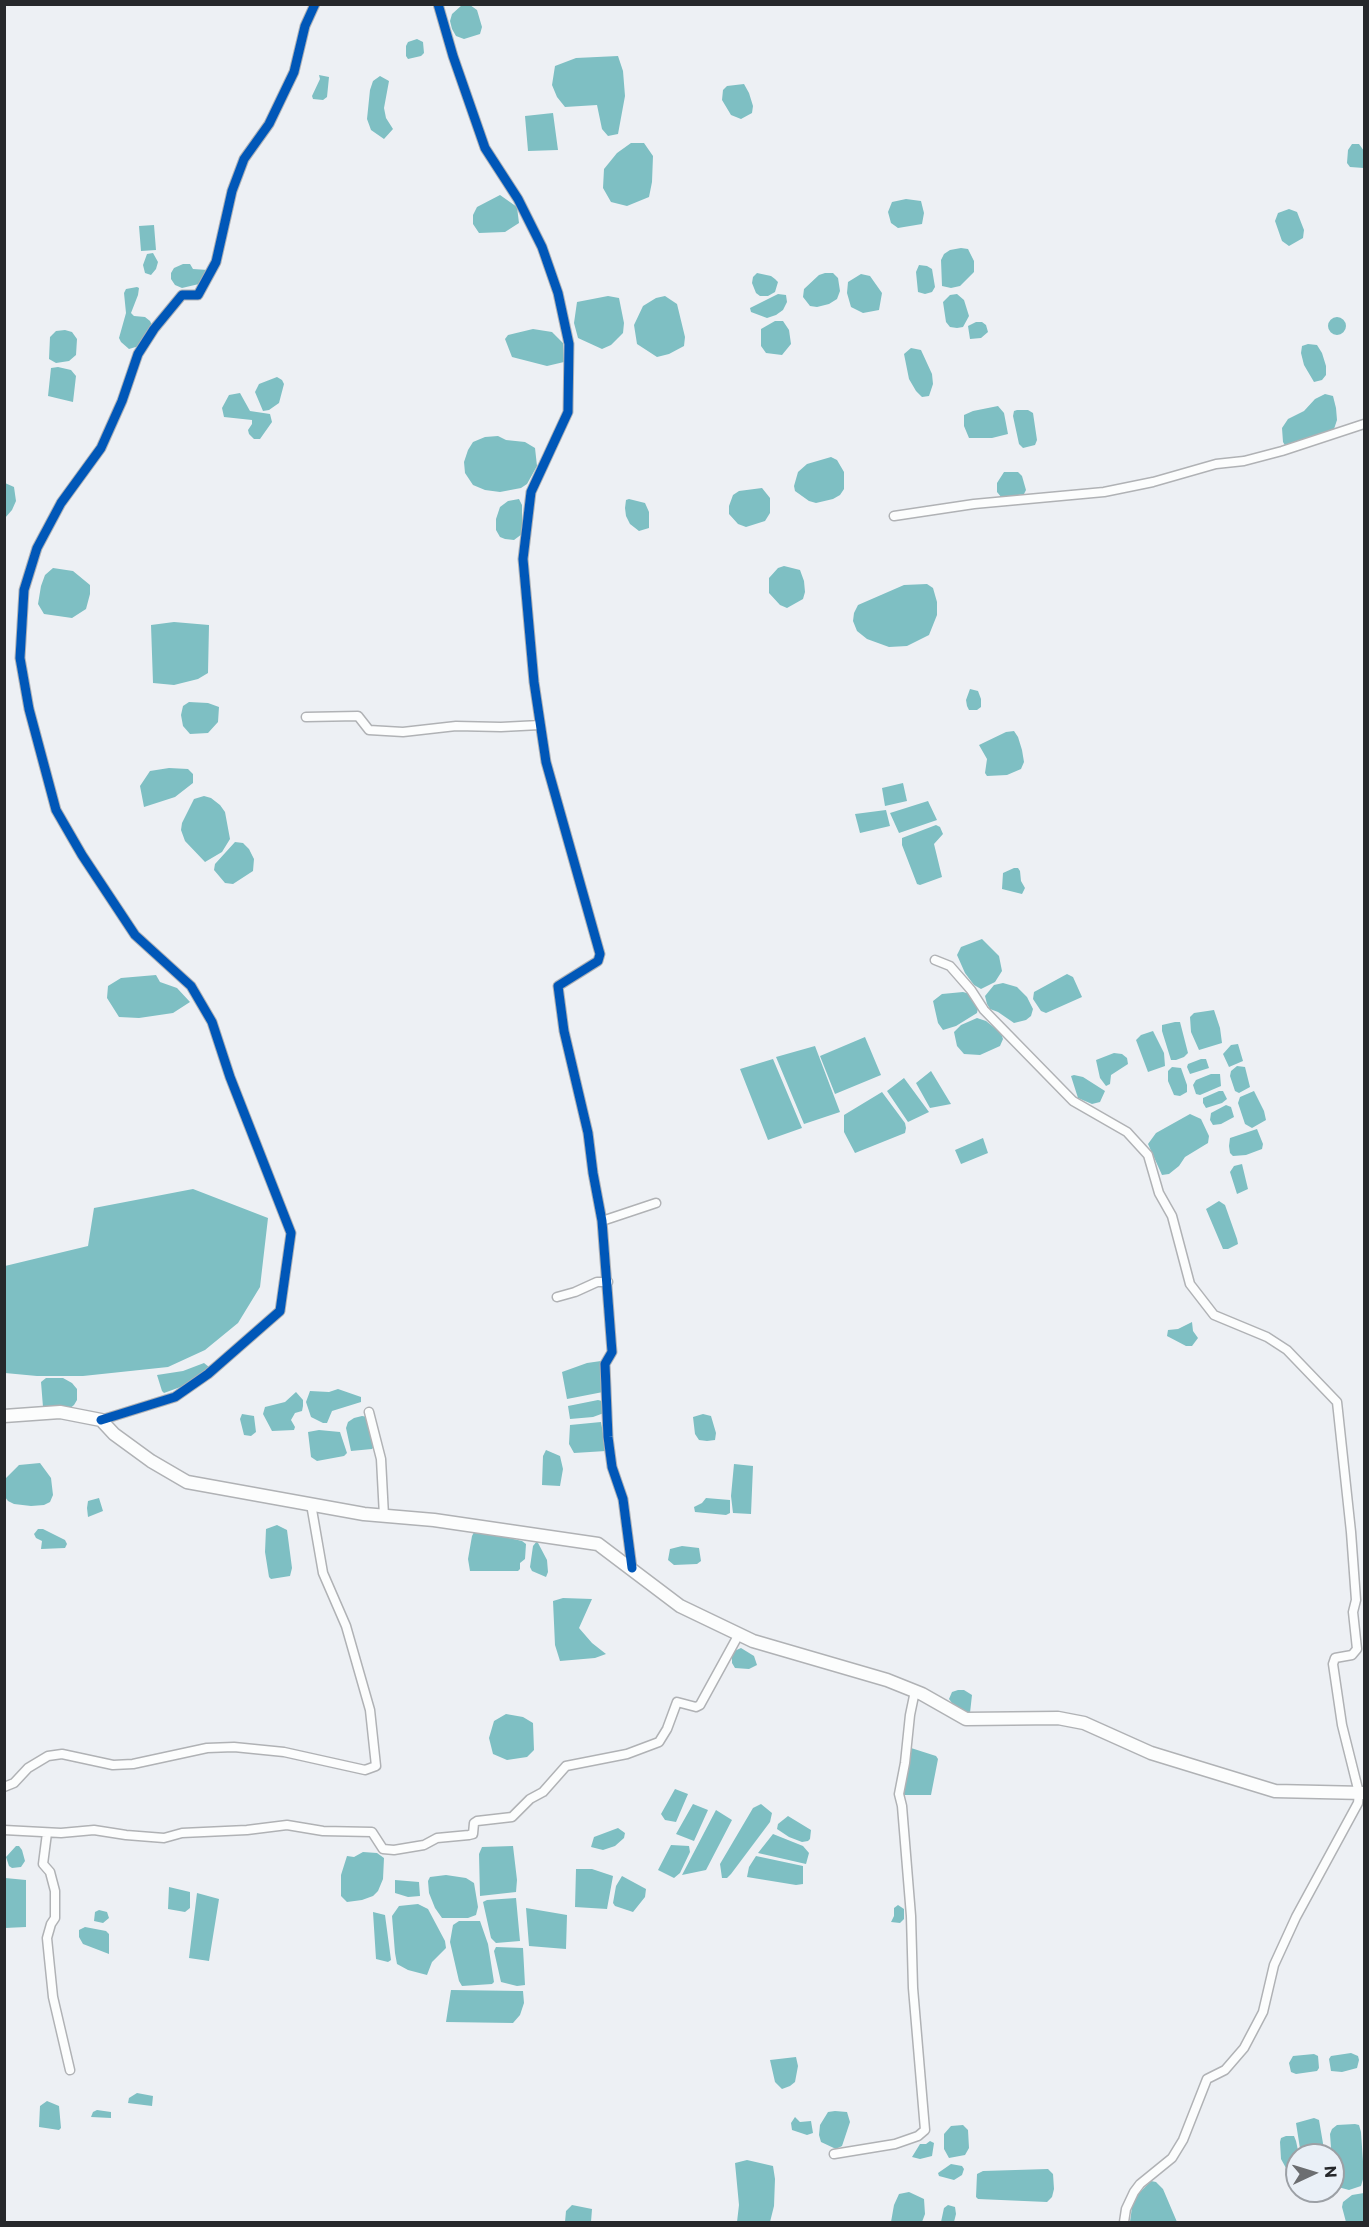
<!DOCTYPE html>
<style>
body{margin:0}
#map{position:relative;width:1369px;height:2227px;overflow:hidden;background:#edf0f4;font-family:Commissioner,sans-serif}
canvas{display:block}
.frame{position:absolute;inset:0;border:6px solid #26282b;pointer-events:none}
.north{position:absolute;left:1285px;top:2143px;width:60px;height:60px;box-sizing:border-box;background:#eaf0f7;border:2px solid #9ca0a5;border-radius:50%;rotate:86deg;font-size:16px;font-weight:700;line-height:24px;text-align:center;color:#26282b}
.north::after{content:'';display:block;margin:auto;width:21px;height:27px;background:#6c6e71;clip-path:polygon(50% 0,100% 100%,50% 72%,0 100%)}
</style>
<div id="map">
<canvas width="1369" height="2227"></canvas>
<div class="frame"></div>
<div class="north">N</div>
</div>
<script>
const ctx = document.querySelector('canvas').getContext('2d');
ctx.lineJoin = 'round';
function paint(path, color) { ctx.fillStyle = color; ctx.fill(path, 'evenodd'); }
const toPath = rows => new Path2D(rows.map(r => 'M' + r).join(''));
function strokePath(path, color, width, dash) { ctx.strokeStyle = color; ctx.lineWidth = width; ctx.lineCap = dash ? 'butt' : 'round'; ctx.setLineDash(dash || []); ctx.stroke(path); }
paint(toPath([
 [462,5,470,5,477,10,482,27,480,34,464,39,456,36,452,29,450,21,452,14],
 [417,39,423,42,424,53,421,56,408,59,406,56,406,46,408,42],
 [618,56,623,71,625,96,618,134,608,136,602,129,597,105,565,107,557,97,552,85,555,66,576,58],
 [319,75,329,77,327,97,323,100,313,99,312,96,320,79],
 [380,76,389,81,384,108,386,118,393,129,384,139,371,130,367,119,370,90,373,81],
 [744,84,749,93,753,106,752,113,741,119,731,115,722,100,723,90,727,86],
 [553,113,558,150,528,151,525,116],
 [631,143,644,143,653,156,652,182,649,197,627,206,611,202,603,188,604,169,617,153],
 [1352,144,1359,144,1364,151,1364,168,1350,167,1347,163,1348,150],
 [500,195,517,207,519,223,505,232,479,233,473,224,473,215,477,207],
 [906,199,921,201,924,213,922,224,898,228,891,223,888,212,892,202],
 [1289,209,1297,212,1304,230,1303,238,1289,246,1282,241,1275,221,1278,213],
 [154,225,156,250,141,251,139,226],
 [961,248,968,249,974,261,974,272,960,286,951,288,942,286,941,260,944,254,950,250],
 [153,253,158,262,156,269,151,275,145,273,143,265,147,254],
 [183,264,190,264,193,269,208,270,199,284,182,288,175,285,171,279,171,273,174,268],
 [919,265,927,266,932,269,935,287,932,292,925,294,918,292,916,272],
 [757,273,771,276,775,279,778,282,775,292,768,296,760,296,756,293,752,283,753,277],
 [825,273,833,273,838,278,840,291,837,299,829,304,817,307,810,306,803,297,804,289,819,275],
 [861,274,870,276,882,293,879,310,863,313,851,307,847,293,848,282],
 [137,287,139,288,138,295,131,313,134,316,145,317,150,321,152,325,139,346,129,349,121,342,119,338,126,313,124,293,126,289],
 [778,294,786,295,787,302,783,310,776,315,767,318,751,312,750,308],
 [957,294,964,300,969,316,963,327,957,328,950,327,946,322,943,302,950,295],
 [608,296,619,298,624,323,623,333,611,345,602,349,578,338,574,323,577,302],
 [665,296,677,304,685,337,684,346,669,354,657,357,637,344,634,325,643,306,656,298],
 '1328 326a9 9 0 1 1 18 0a9 9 0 1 1-18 0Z',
 [775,321,783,321,789,330,791,344,782,355,766,353,761,346,761,329],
 [976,322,982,322,986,325,988,332,981,338,970,339,968,326],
 [533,329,552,332,563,343,564,362,547,366,512,357,505,339,508,335],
 [65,330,72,332,77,339,76,355,69,361,56,363,49,359,50,337,56,331],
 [1308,344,1317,345,1322,353,1326,366,1326,375,1322,380,1314,382,1304,365,1301,353,1302,346],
 [911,348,921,350,932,374,933,384,929,396,922,397,916,391,909,379,904,354],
 [58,367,71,370,76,376,73,402,48,396,51,368],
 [277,377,282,380,284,384,279,403,269,410,263,411,255,392,259,384],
 [240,393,250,411,270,414,272,422,260,439,254,439,249,434,248,430,252,424,252,420,224,417,222,408,229,395],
 [1325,394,1333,396,1336,408,1337,420,1333,432,1286,447,1283,442,1282,428,1288,419,1304,411,1315,399],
 [998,406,1004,413,1008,434,992,438,969,438,964,426,964,415,973,411],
 [1017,410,1028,410,1033,413,1037,440,1035,445,1023,448,1019,444,1013,416,1014,411],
 [498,436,506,440,525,442,535,448,537,466,527,484,521,488,500,492,485,490,473,485,465,473,464,462,468,450,473,442,485,437],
 [831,457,837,460,844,472,844,489,840,495,833,499,816,503,809,501,795,491,794,486,798,472,807,464],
 [1004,472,1018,472,1022,476,1026,490,1024,494,1002,498,997,492,997,483],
 [5,483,14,487,16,501,12,510,5,518],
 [762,488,770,498,770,513,765,521,746,527,738,524,729,514,729,506,733,495,739,491],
 [519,499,522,505,522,534,514,540,505,539,500,537,496,530,496,519,500,507,508,501],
 [629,499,645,503,649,512,649,528,639,531,630,524,626,516,625,508,626,500],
 [784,566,800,570,804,581,805,592,803,599,787,608,780,605,769,593,769,578,778,568],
 [53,568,73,571,90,585,90,594,86,609,72,618,44,614,38,604,41,586,45,575],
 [927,584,933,588,937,602,937,615,929,635,907,646,889,647,867,639,857,631,853,621,854,613,858,605,904,585],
 [174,622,209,625,208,673,198,679,174,685,153,683,151,625],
 [970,689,978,691,981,699,981,707,977,710,969,710,967,706,966,700],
 [189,702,208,703,219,707,218,722,208,733,190,734,183,726,181,715,183,706],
 [1014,731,1018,737,1022,750,1024,762,1021,769,1007,775,987,776,985,773,987,759,979,745,1006,732],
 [169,768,188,769,193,774,193,783,175,797,144,807,140,786,150,771],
 [903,783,907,801,885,806,882,788],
 [204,796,211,798,220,805,225,812,230,839,222,852,205,862,185,841,181,830,182,823,194,799],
 [928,801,937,820,899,833,890,813],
 [886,810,890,826,860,833,855,814],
 [936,825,940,827,943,834,934,844,942,877,920,885,917,884,902,845,902,838],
 [235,842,243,843,249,849,254,859,253,871,233,884,225,883,214,870,215,864],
 [1014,868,1018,868,1020,871,1021,881,1025,888,1022,894,1002,889,1003,873],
 [982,939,999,956,1002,971,995,982,981,989,974,985,965,973,957,955,961,947],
 [1067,974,1073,977,1082,997,1046,1013,1041,1011,1033,999,1034,992],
 [156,975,160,982,177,988,190,1002,173,1013,139,1018,119,1017,107,998,108,986,121,978],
 [1003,983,1017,987,1027,997,1033,1009,1031,1016,1026,1020,1014,1023,998,1012,990,1009,987,1004,985,996,994,985],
 [963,992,970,994,978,1008,977,1013,956,1026,943,1030,938,1023,933,1001,942,994],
 [1214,1010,1220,1028,1222,1043,1199,1050,1191,1032,1190,1017,1194,1013],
 [977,1018,986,1021,1001,1033,1003,1039,1000,1046,980,1055,964,1054,957,1046,954,1032,961,1025],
 [1175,1022,1180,1022,1188,1053,1184,1057,1176,1060,1171,1060,1162,1031,1162,1025],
 [1153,1031,1164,1053,1165,1066,1148,1072,1136,1040,1141,1035],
 [865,1037,881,1075,835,1094,820,1056],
 [1238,1044,1243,1061,1229,1067,1223,1054,1231,1045],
 [815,1046,840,1112,804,1124,776,1057],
 [1114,1053,1122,1054,1127,1058,1128,1064,1111,1075,1110,1084,1106,1086,1100,1078,1096,1060],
 [773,1059,802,1128,768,1140,740,1069],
 [1201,1059,1206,1059,1209,1068,1190,1074,1187,1067,1188,1064],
 [1237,1066,1245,1067,1250,1087,1239,1093,1235,1091,1230,1076,1231,1071],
 [1172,1067,1181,1068,1187,1085,1187,1092,1180,1096,1174,1095,1168,1081,1168,1071],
 [931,1071,951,1104,930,1108,916,1083],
 [1211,1074,1220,1074,1221,1086,1200,1095,1196,1094,1193,1085,1196,1080],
 [1074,1075,1083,1077,1105,1091,1100,1102,1092,1104,1078,1098,1071,1076],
 [904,1078,929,1112,908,1122,887,1091],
 [1219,1091,1223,1091,1227,1099,1222,1103,1206,1108,1203,1103,1203,1098],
 [1254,1091,1264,1111,1266,1120,1252,1128,1245,1124,1238,1103,1240,1097],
 [882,1092,905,1123,906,1128,905,1133,855,1153,844,1132,844,1115],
 [1226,1105,1231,1107,1234,1117,1221,1124,1213,1125,1210,1120,1211,1113],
 [1190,1114,1201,1119,1209,1136,1208,1143,1185,1157,1179,1166,1169,1174,1162,1175,1148,1144,1156,1133],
 [1257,1129,1263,1144,1262,1149,1246,1155,1233,1156,1230,1153,1229,1146,1230,1138],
 [983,1138,988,1153,961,1164,955,1150],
 [1242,1164,1248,1189,1237,1194,1230,1172,1234,1166],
 [193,1189,268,1218,260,1287,238,1323,205,1350,168,1367,83,1376,37,1376,5,1373,5,1266,88,1246,94,1208],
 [1219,1201,1225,1205,1237,1239,1238,1244,1228,1249,1223,1249,1206,1209],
 [1192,1322,1193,1331,1198,1338,1192,1346,1186,1346,1167,1336,1168,1330,1178,1329],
 [601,1361,603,1392,567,1399,562,1372,587,1363],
 [204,1363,209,1367,206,1372,186,1385,164,1393,162,1391,157,1375,183,1371],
 [46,1378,63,1378,72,1383,77,1389,77,1400,74,1405,69,1409,43,1407,41,1382],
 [338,1389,361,1397,361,1402,332,1411,327,1423,323,1423,311,1417,306,1402,310,1391,329,1392],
 [296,1392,303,1400,303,1406,302,1411,295,1413,291,1420,295,1427,294,1430,272,1431,263,1414,265,1407,285,1402],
 [598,1400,602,1401,604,1413,593,1417,570,1419,568,1406],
 [242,1414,254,1416,256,1432,251,1436,244,1435,240,1419],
 [703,1414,711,1416,716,1433,715,1440,707,1441,699,1440,695,1434,693,1417],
 [362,1416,368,1417,376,1444,372,1449,351,1451,346,1428,348,1422,354,1418],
 [601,1422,606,1451,574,1453,569,1444,570,1425],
 [319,1430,340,1432,347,1453,344,1456,317,1461,311,1457,308,1432],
 [546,1450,560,1456,563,1469,560,1486,542,1485,543,1456],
 [40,1463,51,1478,53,1495,50,1502,44,1505,31,1506,14,1504,8,1501,5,1497,5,1479,19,1465],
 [734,1464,753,1466,751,1514,733,1513,731,1496],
 [99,1498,103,1511,88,1517,87,1508,88,1501],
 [706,1498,730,1500,730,1513,726,1515,695,1512,694,1507,702,1503],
 [277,1525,287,1530,292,1568,290,1576,271,1579,269,1577,265,1552,266,1529],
 [38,1529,43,1529,65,1540,67,1544,65,1548,41,1549,42,1541,36,1538,34,1534],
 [475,1530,522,1541,526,1544,525,1559,520,1563,520,1569,518,1571,470,1571,468,1559,472,1536],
 [537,1541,547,1560,548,1572,546,1577,532,1571,530,1567,533,1546],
 [682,1546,699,1548,701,1561,697,1564,674,1565,668,1560,670,1549],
 [563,1598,592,1599,579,1628,592,1643,606,1654,595,1658,560,1661,555,1645,553,1601],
 [741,1648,754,1656,757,1665,749,1669,735,1668,732,1663,732,1652],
 [958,1690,964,1690,972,1695,970,1713,968,1714,952,1703,949,1699,952,1692],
 [506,1714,523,1717,533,1723,534,1750,527,1757,507,1760,493,1754,489,1738,494,1721],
 [911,1748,936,1756,938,1759,931,1795,902,1795],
 [675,1789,688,1794,676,1822,665,1820,661,1814],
 [693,1804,708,1810,694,1841,676,1834],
 [761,1804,772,1813,770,1822,731,1874,727,1878,722,1878,720,1864,753,1808],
 [716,1810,732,1820,706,1870,682,1875],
 [788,1816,811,1830,810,1839,808,1841,802,1842,789,1837,777,1829,778,1824],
 [618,1828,625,1833,624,1838,615,1846,603,1850,591,1847,594,1837],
 [773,1834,803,1846,809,1853,806,1864,758,1853],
 [671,1845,689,1846,690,1852,680,1873,674,1878,658,1870],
 [16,1846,19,1846,22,1850,25,1861,21,1867,12,1868,9,1866,6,1857],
 [513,1846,517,1880,516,1892,480,1896,479,1854,482,1847],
 [363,1852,377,1853,384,1858,383,1879,378,1891,373,1896,362,1900,347,1902,341,1896,341,1875,347,1856,354,1857],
 [756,1856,803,1866,803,1884,796,1885,747,1877,749,1867],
 [576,1869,592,1869,613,1876,607,1909,575,1907],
 [446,1875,466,1878,474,1883,478,1907,476,1915,468,1918,442,1918,435,1908,429,1893,428,1881,430,1877],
 [622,1876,646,1889,645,1897,633,1912,615,1906,613,1903,616,1886],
 [5,1878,26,1880,26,1927,5,1928],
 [395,1880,419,1882,420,1896,408,1897,395,1893],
 [169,1887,190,1892,190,1908,185,1912,168,1909],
 [197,1893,219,1899,209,1961,189,1958],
 [516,1898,520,1941,496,1943,491,1938,483,1902,487,1900],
 [418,1904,428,1909,445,1941,446,1948,432,1962,427,1975,408,1970,397,1964,395,1953,392,1916,399,1906],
 [898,1905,904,1909,904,1919,900,1923,891,1922,894,1916,894,1908],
 [526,1908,567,1915,566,1949,529,1946],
 [99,1910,107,1912,109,1918,103,1923,94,1921,95,1912],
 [373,1912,385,1915,391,1960,388,1962,376,1959],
 [459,1921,480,1921,488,1944,494,1982,492,1984,462,1986,459,1981,450,1942,453,1925],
 [85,1927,106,1931,109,1934,109,1954,83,1944,79,1937,79,1930],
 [496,1947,523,1948,525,1985,517,1986,501,1982,494,1951],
 [451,1990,523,1991,524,2003,520,2015,513,2023,446,2022],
 [1351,2053,1358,2056,1359,2060,1357,2068,1342,2072,1331,2071,1329,2059,1331,2056],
 [1314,2054,1318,2056,1319,2068,1317,2071,1296,2074,1291,2072,1289,2063,1293,2056],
 [796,2057,798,2066,795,2082,790,2086,782,2089,775,2082,770,2060],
 [137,2093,153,2096,152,2106,128,2103,129,2098],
 [47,2101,59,2106,61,2128,59,2130,39,2127,40,2106],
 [97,2110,111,2112,111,2118,91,2117,93,2112],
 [835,2111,847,2112,850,2122,842,2146,836,2149,821,2142,819,2135,820,2125,828,2112],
 [795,2117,800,2122,811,2121,813,2133,807,2135,792,2130,791,2123],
 [1314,2118,1319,2120,1325,2155,1301,2155,1296,2123],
 [1355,2124,1359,2125,1361,2132,1364,2176,1361,2186,1349,2190,1338,2187,1333,2175,1330,2134,1332,2129,1337,2125],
 [963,2125,968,2130,969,2148,965,2155,949,2158,944,2149,944,2134,951,2126],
 [1286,2136,1294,2136,1296,2141,1299,2155,1297,2155,1297,2169,1286,2168,1281,2159,1280,2142,1281,2138],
 [930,2141,934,2143,932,2156,920,2159,912,2157,920,2144,926,2144],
 [747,2160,773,2166,775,2179,774,2206,770,2222,737,2222,739,2205,735,2163],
 [951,2164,962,2166,964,2169,962,2175,954,2180,939,2176,938,2173],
 [1048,2169,1053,2174,1054,2189,1052,2197,1047,2202,978,2199,976,2197,977,2174,983,2171],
 [1151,2181,1156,2182,1163,2189,1177,2222,1130,2222,1132,2207,1137,2195],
 [909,2192,924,2199,925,2214,922,2222,891,2222,894,2205,899,2194],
 [1364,2193,1364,2222,1346,2222,1342,2207,1343,2202,1352,2195],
 [572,2205,592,2209,591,2222,565,2222,566,2211],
 [948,2205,955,2207,956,2214,954,2222,941,2222,944,2208]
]), '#7ebfc3');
const street = toPath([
 [438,4,453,56,485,148,518,199,542,247,558,293,569,344,568,412,531,492,523,559,534,682,546,762,600,954,598,961,558,986,564,1031,588,1133,593,1173,602,1221,612,1352,605,1364,608,1437,612,1467,623,1499,632,1568],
 [894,516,974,504,1104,492,1153,482,1216,464,1244,461,1282,451,1364,424],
 [306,717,358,716,369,730,403,732,456,726,501,727,540,725],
 [935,960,950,966,971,990,984,1010,1073,1101,1127,1132,1148,1155,1159,1193,1172,1216,1190,1284,1214,1315,1267,1337,1287,1350,1337,1402,1338,1411,1351,1532,1356,1600,1353,1612,1357,1649,1352,1655,1335,1658,1333,1664,1342,1725,1359,1793,1358,1803,1296,1917,1274,1965,1263,2012,1244,2048,1225,2070,1207,2079,1183,2140,1172,2158,1140,2184,1134,2192,1126,2209,1124,2222],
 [602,1221,656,1203],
 [557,1297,575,1292,597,1282,608,1282],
 [369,1412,381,1459,384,1516],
 [101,1420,175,1397,208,1374,280,1311,291,1233,230,1077,212,1022,191,986,135,935,82,855,56,810,29,709,20,658,24,590,37,548,61,503,101,448,122,401,138,354,154,329,182,295,198,295,216,262,232,191,244,159,269,124,294,72,305,26,315,4],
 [4,1787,14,1783,28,1768,48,1756,62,1754,113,1765,133,1764,207,1748,234,1747,284,1752,365,1770,376,1766,370,1710,346,1626,323,1573,311,1504],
 [4,1830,61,1833,94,1830,126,1835,164,1838,182,1833,247,1830,287,1825,323,1831,372,1832,383,1849,394,1850,424,1845,437,1838,469,1835,473,1834,474,1823,477,1821,512,1817,530,1799,543,1792,566,1766,627,1754,659,1742,667,1729,677,1702,696,1707,700,1705,739,1634],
 [47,1833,43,1864,50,1872,55,1891,55,1918,51,1924,47,1938,49,1958,53,1997,70,2070],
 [834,2154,895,2144,918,2136,925,2130,913,1988,911,1916,902,1806,899,1794,905,1763,910,1715,915,1691]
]);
const secondary = toPath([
 [4,1416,60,1412,101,1420,114,1434,151,1461,187,1482,364,1514,434,1520,598,1544,680,1606,753,1641,887,1680,922,1694,966,1719,1058,1718,1084,1723,1151,1753,1275,1791,1364,1793]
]);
strokePath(street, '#b0b2b5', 11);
strokePath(secondary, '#b0b2b5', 15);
strokePath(street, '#fcfdfd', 8);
strokePath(secondary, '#fcfdfd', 12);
strokePath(toPath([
 [438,4,453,56,485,148,518,199,542,247,558,293,569,344,568,412,531,492,523,559,534,682,546,762,600,954,598,961,558,986,564,1031,588,1133,593,1173,602,1221,612,1352,605,1364,608,1437,612,1467,623,1499,632,1568],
 [101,1420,175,1397,208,1374,280,1311,291,1233,230,1077,212,1022,191,986,135,935,82,855,56,810,29,709,20,658,24,590,37,548,61,503,101,448,122,401,138,354,154,329,182,295,198,295,216,262,232,191,244,159,269,124,294,72,305,26,315,4]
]), '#0057b8', 9);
</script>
